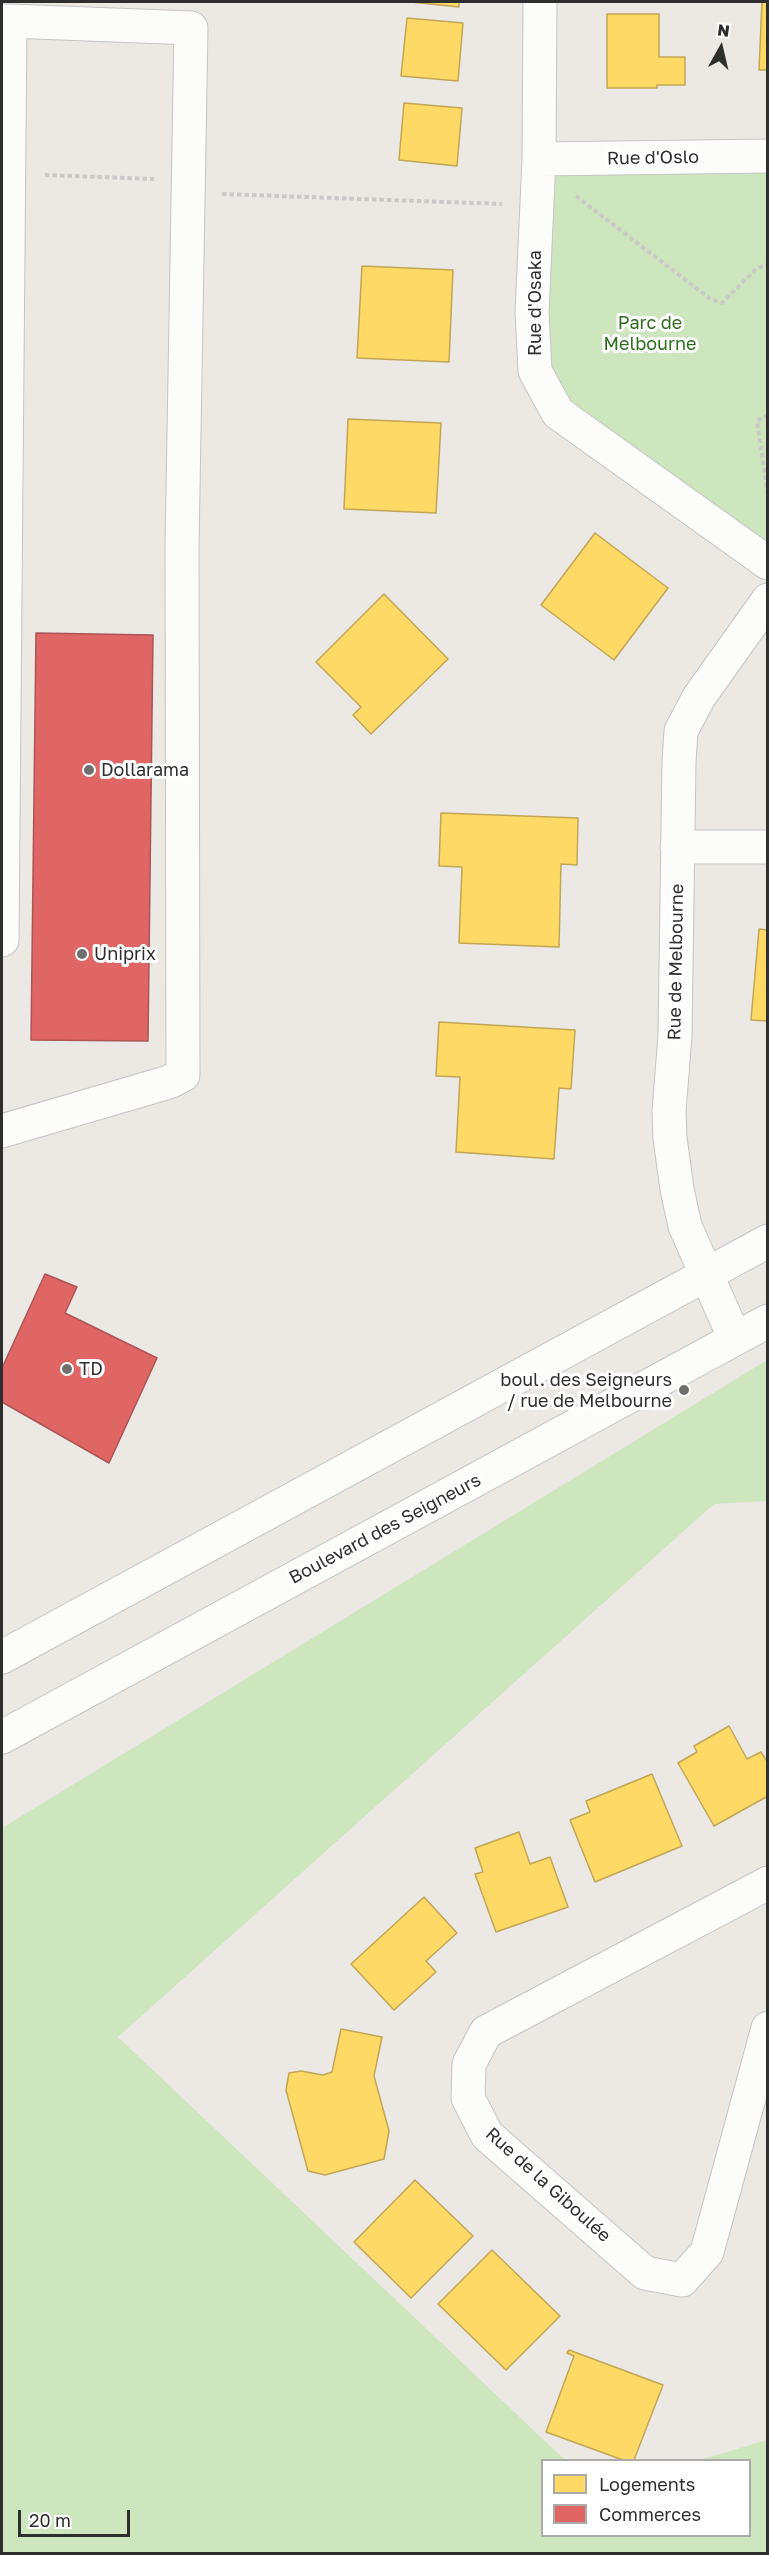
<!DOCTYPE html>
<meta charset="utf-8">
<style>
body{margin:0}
#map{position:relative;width:769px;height:2555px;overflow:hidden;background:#ece8e4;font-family:"Golos Text",sans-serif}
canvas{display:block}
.frame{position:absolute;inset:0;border:3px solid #2e2e2e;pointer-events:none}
.legend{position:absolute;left:541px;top:2459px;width:210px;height:78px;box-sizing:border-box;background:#fff;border:2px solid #ababab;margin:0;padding:8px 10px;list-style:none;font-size:18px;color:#2e2e2e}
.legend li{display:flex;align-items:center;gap:12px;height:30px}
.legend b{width:30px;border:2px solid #ababab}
.north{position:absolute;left:691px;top:18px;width:60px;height:60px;-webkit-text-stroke:4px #fff;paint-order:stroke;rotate:8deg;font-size:16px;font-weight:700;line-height:24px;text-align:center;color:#2e2e2e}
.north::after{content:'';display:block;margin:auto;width:21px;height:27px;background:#2e2e2e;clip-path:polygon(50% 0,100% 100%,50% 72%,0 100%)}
.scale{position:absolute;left:18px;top:2510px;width:112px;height:27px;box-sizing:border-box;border:3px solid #2e2e2e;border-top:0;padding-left:8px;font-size:18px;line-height:21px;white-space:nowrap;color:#2e2e2e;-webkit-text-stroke:4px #fff;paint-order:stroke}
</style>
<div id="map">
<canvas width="769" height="2555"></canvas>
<div class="frame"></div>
<ul class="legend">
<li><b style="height:16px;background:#ffd966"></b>Logements</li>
<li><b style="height:16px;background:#e06666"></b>Commerces</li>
</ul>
<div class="north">N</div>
<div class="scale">20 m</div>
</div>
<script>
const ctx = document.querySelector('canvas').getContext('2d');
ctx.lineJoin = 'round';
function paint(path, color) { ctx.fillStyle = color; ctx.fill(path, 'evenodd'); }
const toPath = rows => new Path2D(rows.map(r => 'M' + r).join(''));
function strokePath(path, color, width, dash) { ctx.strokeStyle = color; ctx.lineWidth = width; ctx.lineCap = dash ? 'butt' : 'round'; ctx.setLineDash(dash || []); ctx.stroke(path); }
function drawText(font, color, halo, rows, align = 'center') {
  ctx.font = font + ' "Golos Text",sans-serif'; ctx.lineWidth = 6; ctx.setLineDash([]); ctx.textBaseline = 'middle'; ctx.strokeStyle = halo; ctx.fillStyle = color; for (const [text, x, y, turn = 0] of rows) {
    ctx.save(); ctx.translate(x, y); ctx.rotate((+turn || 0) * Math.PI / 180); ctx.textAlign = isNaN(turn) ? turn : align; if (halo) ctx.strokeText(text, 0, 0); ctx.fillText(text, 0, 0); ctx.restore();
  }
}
paint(toPath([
 [767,156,767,563,558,413,532,312,539,159],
 [767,1360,767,1501,714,1504,118,2037,565,2460,542,2460,542,2536,750,2536,750,2460,700,2460,767,2440,767,2553,2,2553,2,1828]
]), '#cee6be');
const homes = toPath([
 [411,2,459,2,459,7,411,2],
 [762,2,768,2,768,70,759,70,762,2],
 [607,14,659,14,659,57,685,57,685,85,657,85,657,88,607,88,607,14],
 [407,18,463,23,458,81,401,76,407,18],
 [404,103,462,108,457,166,399,160,404,103],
 [362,266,453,270,449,362,357,358,362,266],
 [348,419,441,423,436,513,344,509,348,419],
 [595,533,668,588,614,660,541,605,595,533],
 [384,594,448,659,371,734,353,715,361,707,316,662,384,594],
 [441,813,578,818,577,865,561,864,559,947,459,943,462,867,439,866,441,813],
 [759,929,768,930,768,1021,751,1020,759,929],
 [439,1022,575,1030,571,1089,559,1088,554,1159,456,1152,460,1077,436,1076,439,1022],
 [729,1726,747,1759,761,1752,768,1763,768,1796,714,1826,678,1763,697,1752,694,1746,729,1726],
 [652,1774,682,1846,595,1882,570,1820,590,1812,586,1801,652,1774],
 [519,1832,530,1864,550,1857,568,1907,496,1932,475,1874,483,1872,475,1848,519,1832],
 [424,1897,457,1933,426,1961,436,1972,394,2010,351,1964,424,1897],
 [341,2029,382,2037,374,2076,389,2131,384,2159,325,2175,308,2171,286,2090,289,2073,301,2071,323,2075,332,2072,341,2029],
 [415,2180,473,2236,411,2298,354,2242,415,2180],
 [492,2250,560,2316,506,2370,438,2304,492,2250],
 [569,2350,663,2385,634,2460,623,2460,546,2432,574,2356,567,2353,569,2350]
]);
paint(homes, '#ffd966');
strokePath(homes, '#c0a655', 1.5);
const shops = toPath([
 [36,633,153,635,148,1041,31,1040,36,633],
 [45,1274,77,1287,65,1313,157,1358,109,1463,2,1402,2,1368,45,1274]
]);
paint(shops, '#e06666');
strokePath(shops, '#ab5555', 1.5);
const minor = toPath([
 [540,2,539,159,532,312,535,371,558,413,768,563],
 [2,21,10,21,2,940],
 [539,159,768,156],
 [677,847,768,847],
 [2,1131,169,1082,183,1075,182,548,191,28,10,21],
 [735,1339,685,1226,677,1189,670,1138,669,1111,675,1036,679,762,681,731,699,697,768,600],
 [2,1657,768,1241],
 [2,1737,768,1321],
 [768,1883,486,2032,469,2064,468,2098,487,2135,645,2273,682,2280,707,2252,768,2028]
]);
strokePath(minor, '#c5c4c5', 35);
strokePath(toPath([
 [45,175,154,179],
 [222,194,502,204],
 [576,196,709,298,722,303,757,268,768,265],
 [768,415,757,421,768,496]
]), '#c9c9c8', 4, [4.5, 3]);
strokePath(minor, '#fcfcfb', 33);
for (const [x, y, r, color] of [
 [89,770,6,"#706f6e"],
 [82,954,6,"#706f6e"],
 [67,1369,6,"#706f6e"],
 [684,1390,6,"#706f6e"]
]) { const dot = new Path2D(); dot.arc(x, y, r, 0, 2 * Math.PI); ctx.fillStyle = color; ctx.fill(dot); strokePath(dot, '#fff', 2); }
drawText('18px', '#2e2e2e', '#fff', [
 ["Rue d'Oslo",653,158,-1],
 ["Rue d'Osaka",535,303,-90],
 ["Rue de Melbourne",676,962,-89],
 ["Boulevard des Seigneurs",385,1529,-28],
 ["Rue de la Giboulée",548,2185,42]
]);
drawText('18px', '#2c6e1b', '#fff', [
 ["Parc de",650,323],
 ["Melbourne",650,344]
]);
drawText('18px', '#2e2e2e', '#fff', [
 ["Dollarama",101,770],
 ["Uniprix",94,954],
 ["TD",79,1369],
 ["boul. des Seigneurs",672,1380,"right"],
 ["/ rue de Melbourne",672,1401,"right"]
], 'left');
</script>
